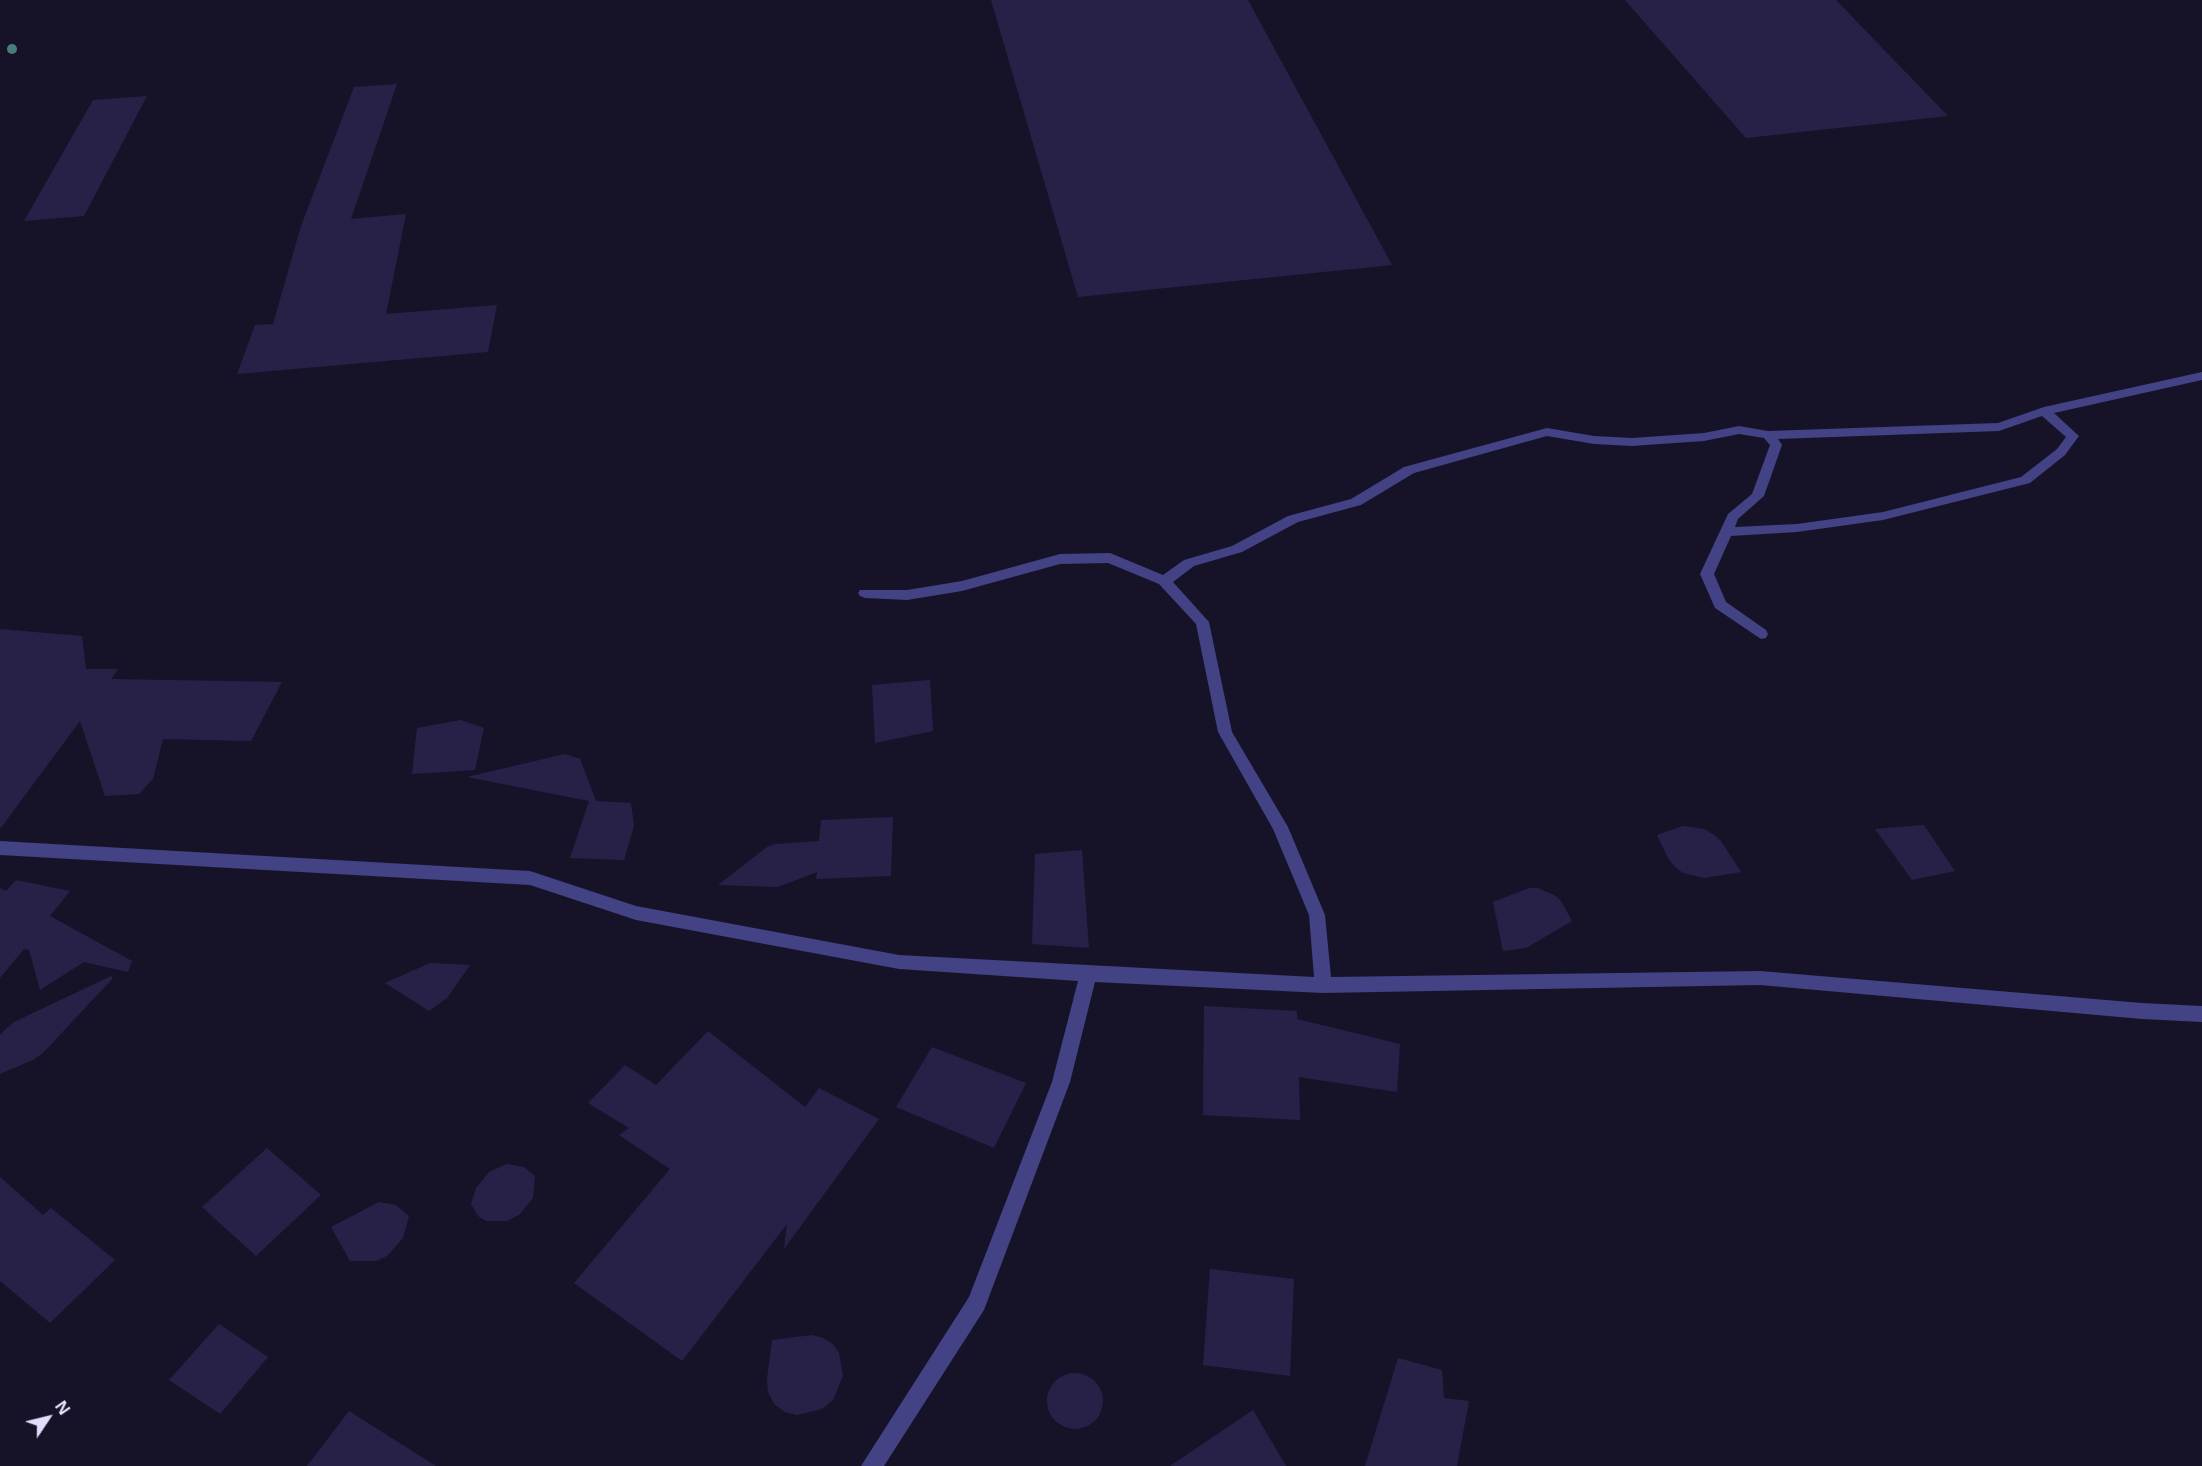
<!DOCTYPE html>
<style>
body{margin:0}
#map{position:relative;width:2202px;height:1466px;overflow:hidden;background:#161329;font-family:"Open Sans",sans-serif}
canvas{display:block}
.north{position:absolute;left:18px;top:1388px;width:60px;height:60px;-webkit-text-stroke:4px #161329;paint-order:stroke;rotate:55deg;font-size:16px;font-weight:700;line-height:24px;text-align:center;color:#e0defc}
.north::after{content:'';display:block;margin:auto;width:21px;height:27px;background:#e0defc;clip-path:polygon(50% 0,100% 100%,50% 72%,0 100%)}
</style>
<div id="map">
<canvas width="2202" height="1466"></canvas>
<div class="north">N</div>
</div>
<script>
const ctx = document.querySelector('canvas').getContext('2d');
ctx.lineJoin = 'round';
function paint(path, color) { ctx.fillStyle = color; ctx.fill(path, 'evenodd'); }
const toPath = rows => new Path2D(rows.map(r => 'M' + r).join(''));
paint(toPath([
 [991,0,1248,0,1392,265,1078,297],
 [1625,0,1836,0,1948,116,1746,138],
 [397,84,351,219,406,214,386,314,497,305,488,352,237,374,255,325,273,324,301,226,354,87],
 [147,96,84,216,24,221,93,100],
 [0,629,82,636,86,669,118,669,111,679,282,682,251,741,163,739,153,779,139,794,105,796,80,721,0,829],
 [930,680,933,731,875,743,872,685],
 [461,720,484,728,475,770,412,774,417,728],
 [565,754,580,759,596,801,631,803,634,826,624,860,570,858,589,801,467,777],
 [893,817,891,876,816,879,817,872,778,887,718,885,767,847,776,844,819,841,821,820],
 [1924,825,1955,871,1912,880,1875,829],
 [1683,826,1704,829,1713,834,1721,841,1741,872,1704,878,1683,873,1674,866,1668,858,1657,835],
 [1082,850,1089,948,1032,944,1035,854],
 [16,880,70,891,50,916,132,961,128,972,84,962,40,990,29,950,24,949,0,978,0,888,6,891],
 [1529,888,1538,888,1554,895,1561,901,1572,921,1526,948,1503,951,1493,902],
 [430,963,470,965,447,998,429,1011,385,983],
 [111,976,113,978,43,1053,33,1060,0,1074,0,1035,7,1028,14,1022],
 [1204,1006,1297,1011,1297,1019,1400,1044,1397,1092,1299,1077,1300,1120,1203,1115],
 [708,1031,805,1107,819,1088,879,1119,784,1249,787,1224,682,1361,574,1283,670,1169,619,1135,629,1128,588,1103,625,1065,656,1085],
 [932,1047,1026,1083,994,1148,896,1107],
 [267,1148,321,1195,256,1256,202,1207],
 [507,1164,524,1167,535,1176,533,1198,519,1215,507,1221,486,1221,478,1216,471,1204,476,1188,489,1172],
 [0,1177,43,1215,51,1208,115,1260,50,1323,0,1281],
 [379,1202,396,1205,409,1216,403,1238,387,1256,376,1261,350,1261,331,1227],
 [1210,1269,1294,1279,1290,1376,1203,1365],
 [219,1324,268,1357,220,1414,169,1380],
 [812,1335,823,1338,833,1344,839,1353,843,1376,833,1400,822,1409,797,1415,785,1412,774,1404,768,1392,767,1379,772,1340],
 [1398,1358,1442,1370,1444,1398,1469,1401,1457,1466,1365,1466],
 '1047 1401a28 28 0 1 1 56 0a28 28 0 1 1-56 0Z',
 [1253,1410,1286,1466,1170,1466],
 [349,1411,436,1466,307,1466]
]), '#272148');
paint(toPath([
 [2202,372,2202,380,2054,413,2079,436,2065,455,2030,483,1883,520,1797,532,1731,536,1714,574,1726,602,1766,630,1768,634,1766,638,1761,639,1715,608,1700,574,1728,514,1752,494,1770,445,1764,438,1739,434,1704,441,1632,446,1594,444,1547,436,1414,473,1361,505,1298,522,1242,552,1194,566,1173,582,1209,622,1232,732,1288,827,1325,915,1331,977,1760,971,2142,1003,2202,1006,2202,1022,2142,1019,1760,985,1323,993,1095,982,1070,1082,984,1310,884,1466,861,1466,969,1297,1052,1082,1078,981,899,969,636,920,530,885,0,855,0,841,530,871,636,906,899,955,1314,977,1309,915,1273,829,1218,732,1196,624,1159,584,1108,563,1060,564,962,591,907,600,865,598,860,596,858,593,860,590,907,590,962,581,1060,554,1110,553,1163,575,1184,560,1232,546,1288,516,1351,499,1404,467,1547,428,1594,436,1632,438,1704,433,1739,426,1768,431,1998,423,2044,407,2202,372],
 [2042,416,2066,437,2057,449,2021,477,1883,512,1797,524,1735,527,1738,519,1764,496,1782,445,1778,439,1999,431,2042,416]
]), '#424284');
ctx.fillStyle = '#477f78';
for (const [x, y] of [
 [12,49]
]) { ctx.beginPath(); ctx.arc(x, y, 5, 0, 2 * Math.PI); ctx.fill(); }
</script>
